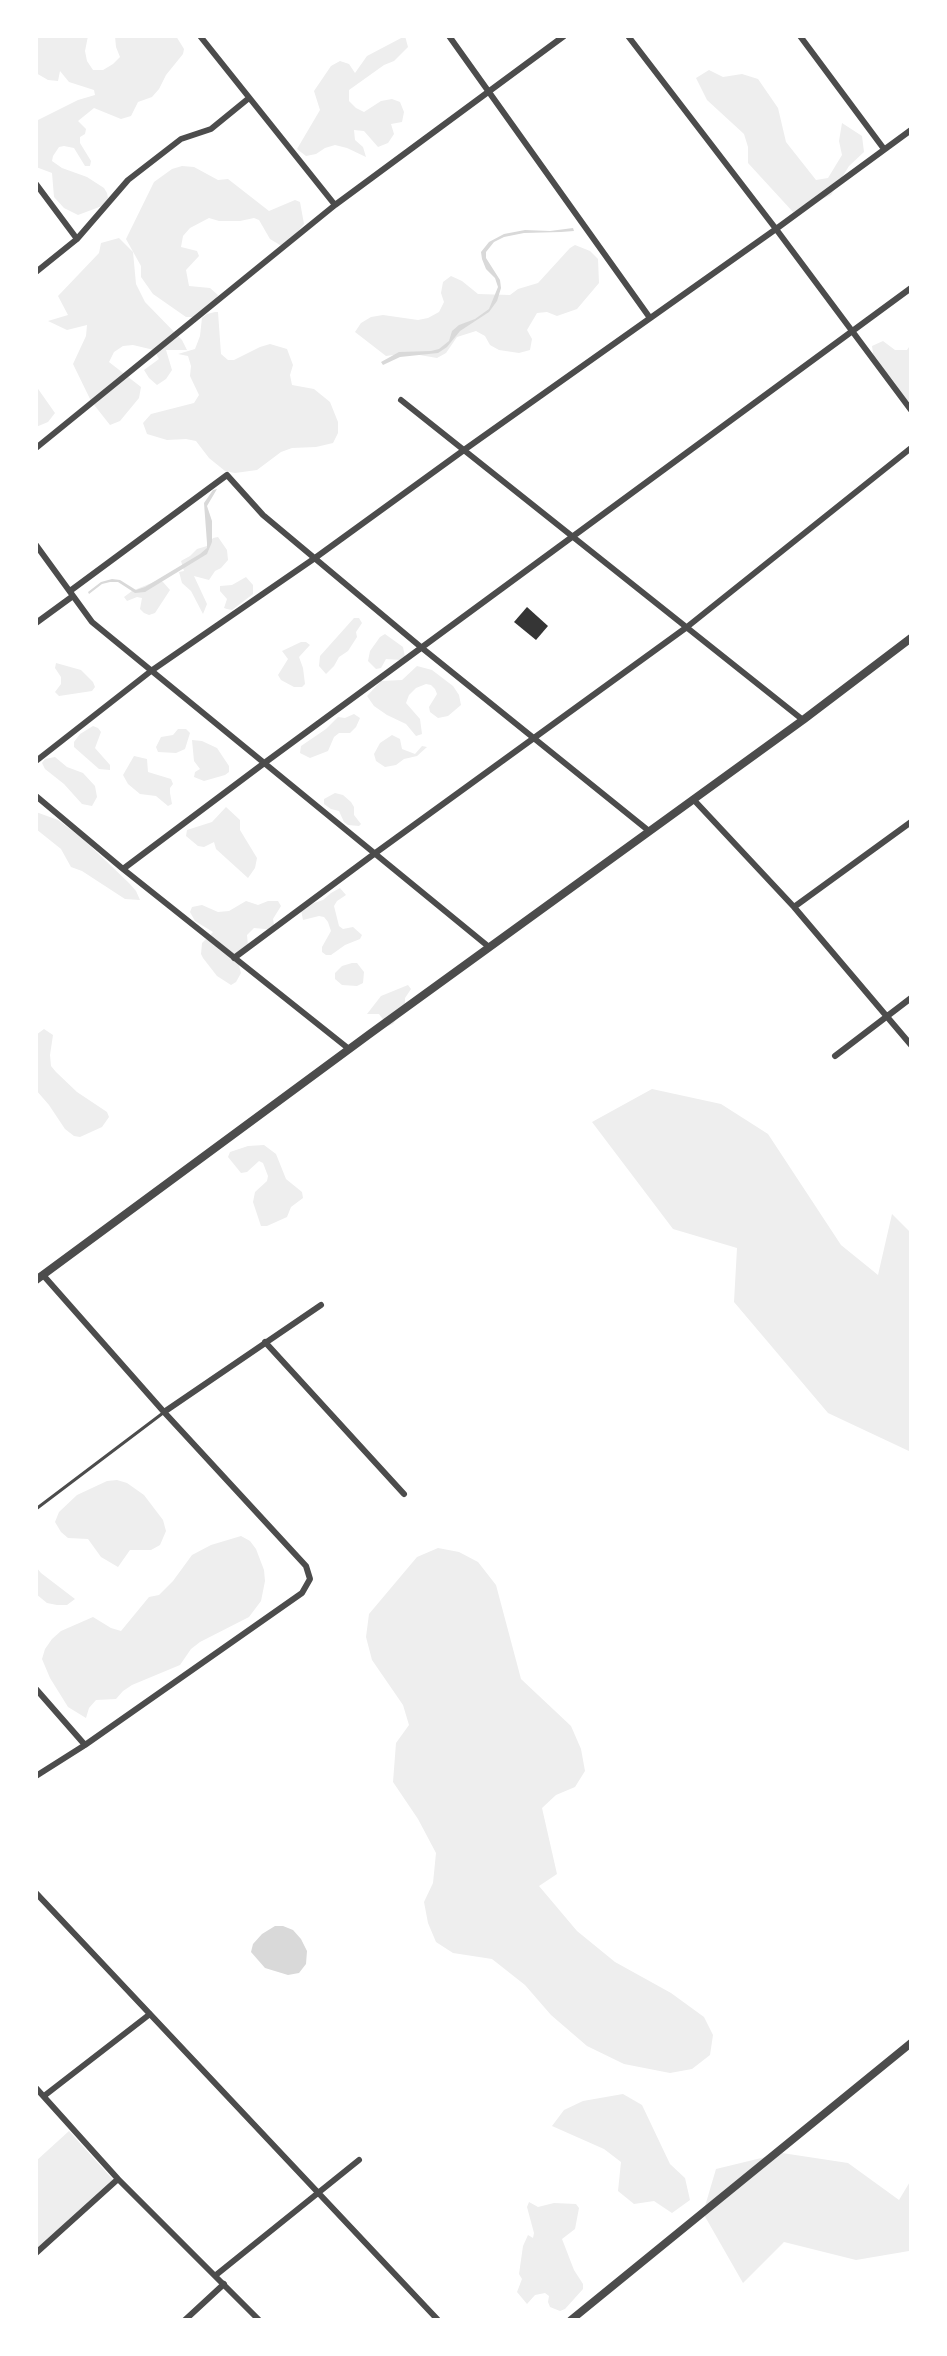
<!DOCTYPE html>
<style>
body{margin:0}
#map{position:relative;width:947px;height:2356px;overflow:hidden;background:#fff;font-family:"Fira Sans",sans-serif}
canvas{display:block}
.frame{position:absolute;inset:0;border:38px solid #fff;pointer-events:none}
</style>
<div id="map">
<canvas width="947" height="2356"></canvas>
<div class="frame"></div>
</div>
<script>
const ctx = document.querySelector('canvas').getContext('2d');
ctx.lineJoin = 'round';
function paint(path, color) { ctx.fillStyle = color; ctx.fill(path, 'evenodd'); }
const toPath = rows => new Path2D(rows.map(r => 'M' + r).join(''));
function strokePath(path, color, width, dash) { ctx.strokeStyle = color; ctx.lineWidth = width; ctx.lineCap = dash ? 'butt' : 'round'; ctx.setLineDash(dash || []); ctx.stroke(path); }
paint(toPath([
 [36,36,88,36,85,51,87,61,93,70,103,70,113,64,120,57,116,47,115,36,176,36,184,49,183,54,166,75,159,89,152,97,138,102,131,116,121,119,94,108,78,121,86,129,85,134,80,137,80,143,91,161,90,166,85,166,74,148,64,146,59,147,53,156,52,161,62,168,87,177,104,188,107,193,108,198,102,206,78,215,64,208,54,197,52,173,36,167,36,121,78,100,95,95,94,90,69,82,60,71,58,81,48,80,36,73],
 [405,36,408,47,394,61,384,65,349,90,349,101,356,108,364,112,381,101,392,99,400,102,404,112,402,122,391,124,394,134,388,143,378,147,364,131,354,130,355,140,363,147,366,157,347,148,335,145,325,148,316,154,306,156,297,149,320,110,314,91,331,66,340,61,349,64,355,73,367,56],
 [709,70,723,77,742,74,758,79,778,108,786,142,816,180,828,178,842,155,839,141,842,123,862,136,864,152,849,166,831,195,793,212,748,163,748,147,744,134,707,100,696,78],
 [182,166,194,167,218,180,228,179,269,211,295,200,300,202,304,224,286,246,280,245,270,239,259,220,254,218,240,221,219,221,209,218,190,228,183,236,181,247,197,251,199,256,186,270,189,286,210,288,218,295,213,304,196,317,186,317,153,294,141,277,141,266,126,239,154,182,172,169],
 [119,238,133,252,136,284,145,302,182,340,187,350,166,350,172,370,166,379,157,385,149,378,144,370,159,359,154,350,133,345,123,346,114,352,109,362,141,387,139,398,120,421,110,425,91,401,73,364,86,336,87,325,67,330,48,321,68,315,58,296,99,253,101,243],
 [575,245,590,251,598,259,599,283,577,309,557,316,547,312,537,313,527,330,532,339,530,350,519,353,499,350,490,345,485,336,476,331,457,337,446,353,437,358,408,353,386,356,355,332,361,323,371,317,383,315,418,320,428,318,439,312,444,302,441,293,443,282,451,276,462,281,478,294,510,295,518,289,538,283,570,248],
 [215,312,218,312,221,354,228,360,234,360,260,347,270,344,287,349,293,365,290,375,292,385,314,389,330,402,338,422,338,433,333,443,316,447,292,448,281,452,257,470,235,473,225,471,209,458,196,441,186,439,167,440,147,434,143,423,151,414,194,403,199,395,190,376,191,366,188,356,178,354,195,349,200,336,202,318,207,314],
 [883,341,895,350,907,350,911,344,911,402,907,400,892,379,874,360,872,346],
 [36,386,55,413,48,422,36,427],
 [218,537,227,550,228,560,221,568,215,571,209,580,194,576,207,604,203,614,191,591,182,583,179,572,184,571,181,561,190,556,197,549,207,546,213,538],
 [246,577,253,585,253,594,232,610,227,609,224,608,227,599,220,591,220,586,232,585],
 [159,580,163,582,170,590,155,613,149,615,144,613,140,609,142,598,137,597,127,601,124,597,132,591],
 [354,618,359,618,362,623,356,632,357,637,348,651,339,657,334,666,326,674,319,666,320,656],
 [385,634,403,647,405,657,401,660,386,659,381,668,376,669,368,661,370,651,380,637],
 [301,642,306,642,310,645,299,657,303,668,305,684,302,687,294,687,281,680,278,675,288,659,282,651],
 [56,663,81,670,93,682,95,687,92,691,59,696,55,692,61,684,61,677,55,668],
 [417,666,432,670,453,686,459,695,461,705,448,716,438,718,430,712,429,707,437,694,435,689,431,685,426,684,416,688,409,695,406,703,420,719,422,734,416,736,406,724,387,715,374,706,367,696,381,681,402,680],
 [354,714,360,718,356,727,350,733,339,733,334,737,328,751,310,758,300,753,301,746,326,729,338,717,345,718],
 [93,726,98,728,101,732,95,748,110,765,110,770,99,769,74,747,74,742,80,734],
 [178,729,186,729,190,733,185,749,176,753,158,752,156,747,161,737,173,735],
 [392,735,400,739,402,749,415,754,422,746,427,747,417,756,404,759,396,765,385,767,376,761,374,754,380,743],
 [192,740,202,741,217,748,229,766,229,772,225,775,204,781,194,777,195,772,200,769,194,761],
 [134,756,147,759,148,772,171,779,173,784,170,788,170,793,172,804,168,806,156,796,140,794,128,784,123,775],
 [55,757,67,767,83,773,95,786,97,797,92,806,82,804,64,784,45,769,42,763,45,759],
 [335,793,343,795,351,802,354,807,354,815,361,824,359,826,348,825,344,822,339,811,331,809,324,804,324,799],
 [226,807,240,820,240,830,257,858,255,868,248,878,216,849,214,842,204,847,198,846,186,836,187,830,212,822],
 [36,812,58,820,82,838,129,883,136,891,140,900,125,899,82,871,71,867,61,849,36,829],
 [340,888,346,895,337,901,334,906,339,926,343,929,353,927,362,935,360,939,345,945,331,955,326,955,322,952,322,947,331,931,328,922,324,917,319,916,303,920,301,910,314,903,323,900,331,893],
 [246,901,258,905,268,901,278,901,281,906,273,919,275,930,254,928,247,935,248,946,241,954,238,962,241,973,236,982,231,985,217,976,203,958,201,954,202,943,213,932,195,921,190,912,192,907,202,905,218,912,229,911],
 [352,963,357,963,364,972,363,983,357,986,342,985,335,979,335,973,342,966],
 [408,985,411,989,405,998,405,1007,393,1024,388,1026,379,1014,367,1014,381,996],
 [44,1029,53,1035,50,1055,51,1066,56,1072,77,1092,107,1112,109,1117,102,1127,80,1137,74,1136,65,1129,49,1105,36,1090,36,1035],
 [652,1089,721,1104,768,1134,841,1245,878,1275,892,1214,911,1233,911,1452,828,1413,734,1302,737,1248,673,1229,592,1122],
 [264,1145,276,1154,286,1179,302,1192,303,1198,291,1207,287,1217,267,1226,261,1226,253,1202,255,1192,267,1181,268,1176,263,1163,259,1161,247,1172,241,1173,228,1157,230,1152,248,1146],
 [117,1480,127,1483,144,1495,163,1520,166,1531,160,1545,151,1550,130,1550,118,1567,101,1557,88,1539,68,1538,61,1532,55,1522,59,1512,77,1495,107,1481],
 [241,1536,250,1541,256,1549,264,1570,265,1581,261,1601,249,1617,200,1642,191,1649,180,1665,132,1685,123,1691,116,1699,96,1700,89,1708,86,1718,68,1707,50,1678,42,1659,45,1649,52,1639,61,1631,93,1617,111,1628,121,1631,149,1597,159,1595,173,1581,192,1555,211,1545],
 [438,1548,459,1552,478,1562,496,1585,521,1679,571,1726,581,1749,585,1771,575,1787,556,1795,542,1808,557,1874,539,1886,577,1931,615,1962,671,1993,704,2017,713,2035,710,2055,692,2069,670,2073,624,2064,587,2046,551,2015,525,1985,492,1959,453,1953,436,1942,428,1923,424,1902,433,1883,436,1853,418,1819,393,1782,396,1743,409,1725,403,1705,372,1660,366,1637,369,1614,417,1557],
 [36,1567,41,1573,75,1599,67,1605,57,1605,47,1603,36,1594],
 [623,2094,642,2105,670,2164,685,2178,690,2200,672,2213,654,2201,634,2204,618,2191,621,2162,604,2149,552,2126,564,2110,583,2101],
 [69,2131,116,2183,36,2254,36,2161],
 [782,2153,848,2163,899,2200,911,2180,911,2249,909,2251,856,2260,784,2242,743,2283,703,2213,716,2169],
 [529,2202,538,2207,554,2203,576,2204,579,2208,575,2229,562,2239,574,2270,583,2284,583,2289,565,2309,560,2311,550,2307,548,2302,549,2296,545,2293,535,2295,527,2304,517,2292,522,2279,519,2274,523,2246,528,2235,533,2238,534,2233,527,2207]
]), '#eee');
paint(toPath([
 [573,228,574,231,561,232,524,233,504,237,494,242,486,252,486,258,500,280,501,288,497,301,489,312,460,331,447,347,438,353,400,357,383,365,381,362,399,352,431,351,439,349,449,341,452,331,459,325,475,319,489,309,498,287,495,278,486,269,482,259,481,252,489,242,504,234,525,230,550,231],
 [217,489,207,506,212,521,212,542,207,554,145,592,135,593,118,582,110,582,102,584,89,594,88,592,101,582,112,579,120,580,136,590,145,587,200,554,207,548,207,543,204,503,213,490],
 [275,1926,283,1926,293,1930,301,1939,307,1951,306,1964,299,1973,288,1975,265,1968,251,1952,253,1944,262,1934]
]), '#d9d9d9');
paint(toPath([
 [527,607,548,626,536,640,514,622]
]), '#353535');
strokePath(toPath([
 [36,1509,163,1413]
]), '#4c4c4c', 3);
strokePath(toPath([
 [200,36,335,205],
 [449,36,650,318],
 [628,36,776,229,911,410],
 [800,36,884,149],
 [36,184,77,239],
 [36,272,77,239,128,180,181,139,211,129,249,98],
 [401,400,803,720],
 [36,448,335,205,564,36],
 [36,545,92,622,489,947],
 [70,591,227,475,263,515,422,648,649,831],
 [36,623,73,596],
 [36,761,151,671,315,558,464,450,776,229,911,130],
 [36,796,123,869,349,1049],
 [693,799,794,907,911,1045],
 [123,869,263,764,911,288],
 [794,907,911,822],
 [234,958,374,854,687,627,911,448],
 [835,1056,911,998],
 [265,1342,404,1494],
 [164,1412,321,1305],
 [36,1689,85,1745],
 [36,1776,85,1745,302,1593,310,1579,306,1566,164,1412,43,1275],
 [36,1893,438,2320],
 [36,2088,118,2179,259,2320],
 [44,2096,150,2014],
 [36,2253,118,2179],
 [216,2275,359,2160],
 [185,2320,224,2284]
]), '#4c4c4c', 6);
strokePath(toPath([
 [36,1280,371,1033,803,720,911,638],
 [571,2320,911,2043]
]), '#4c4c4c', 8);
</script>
